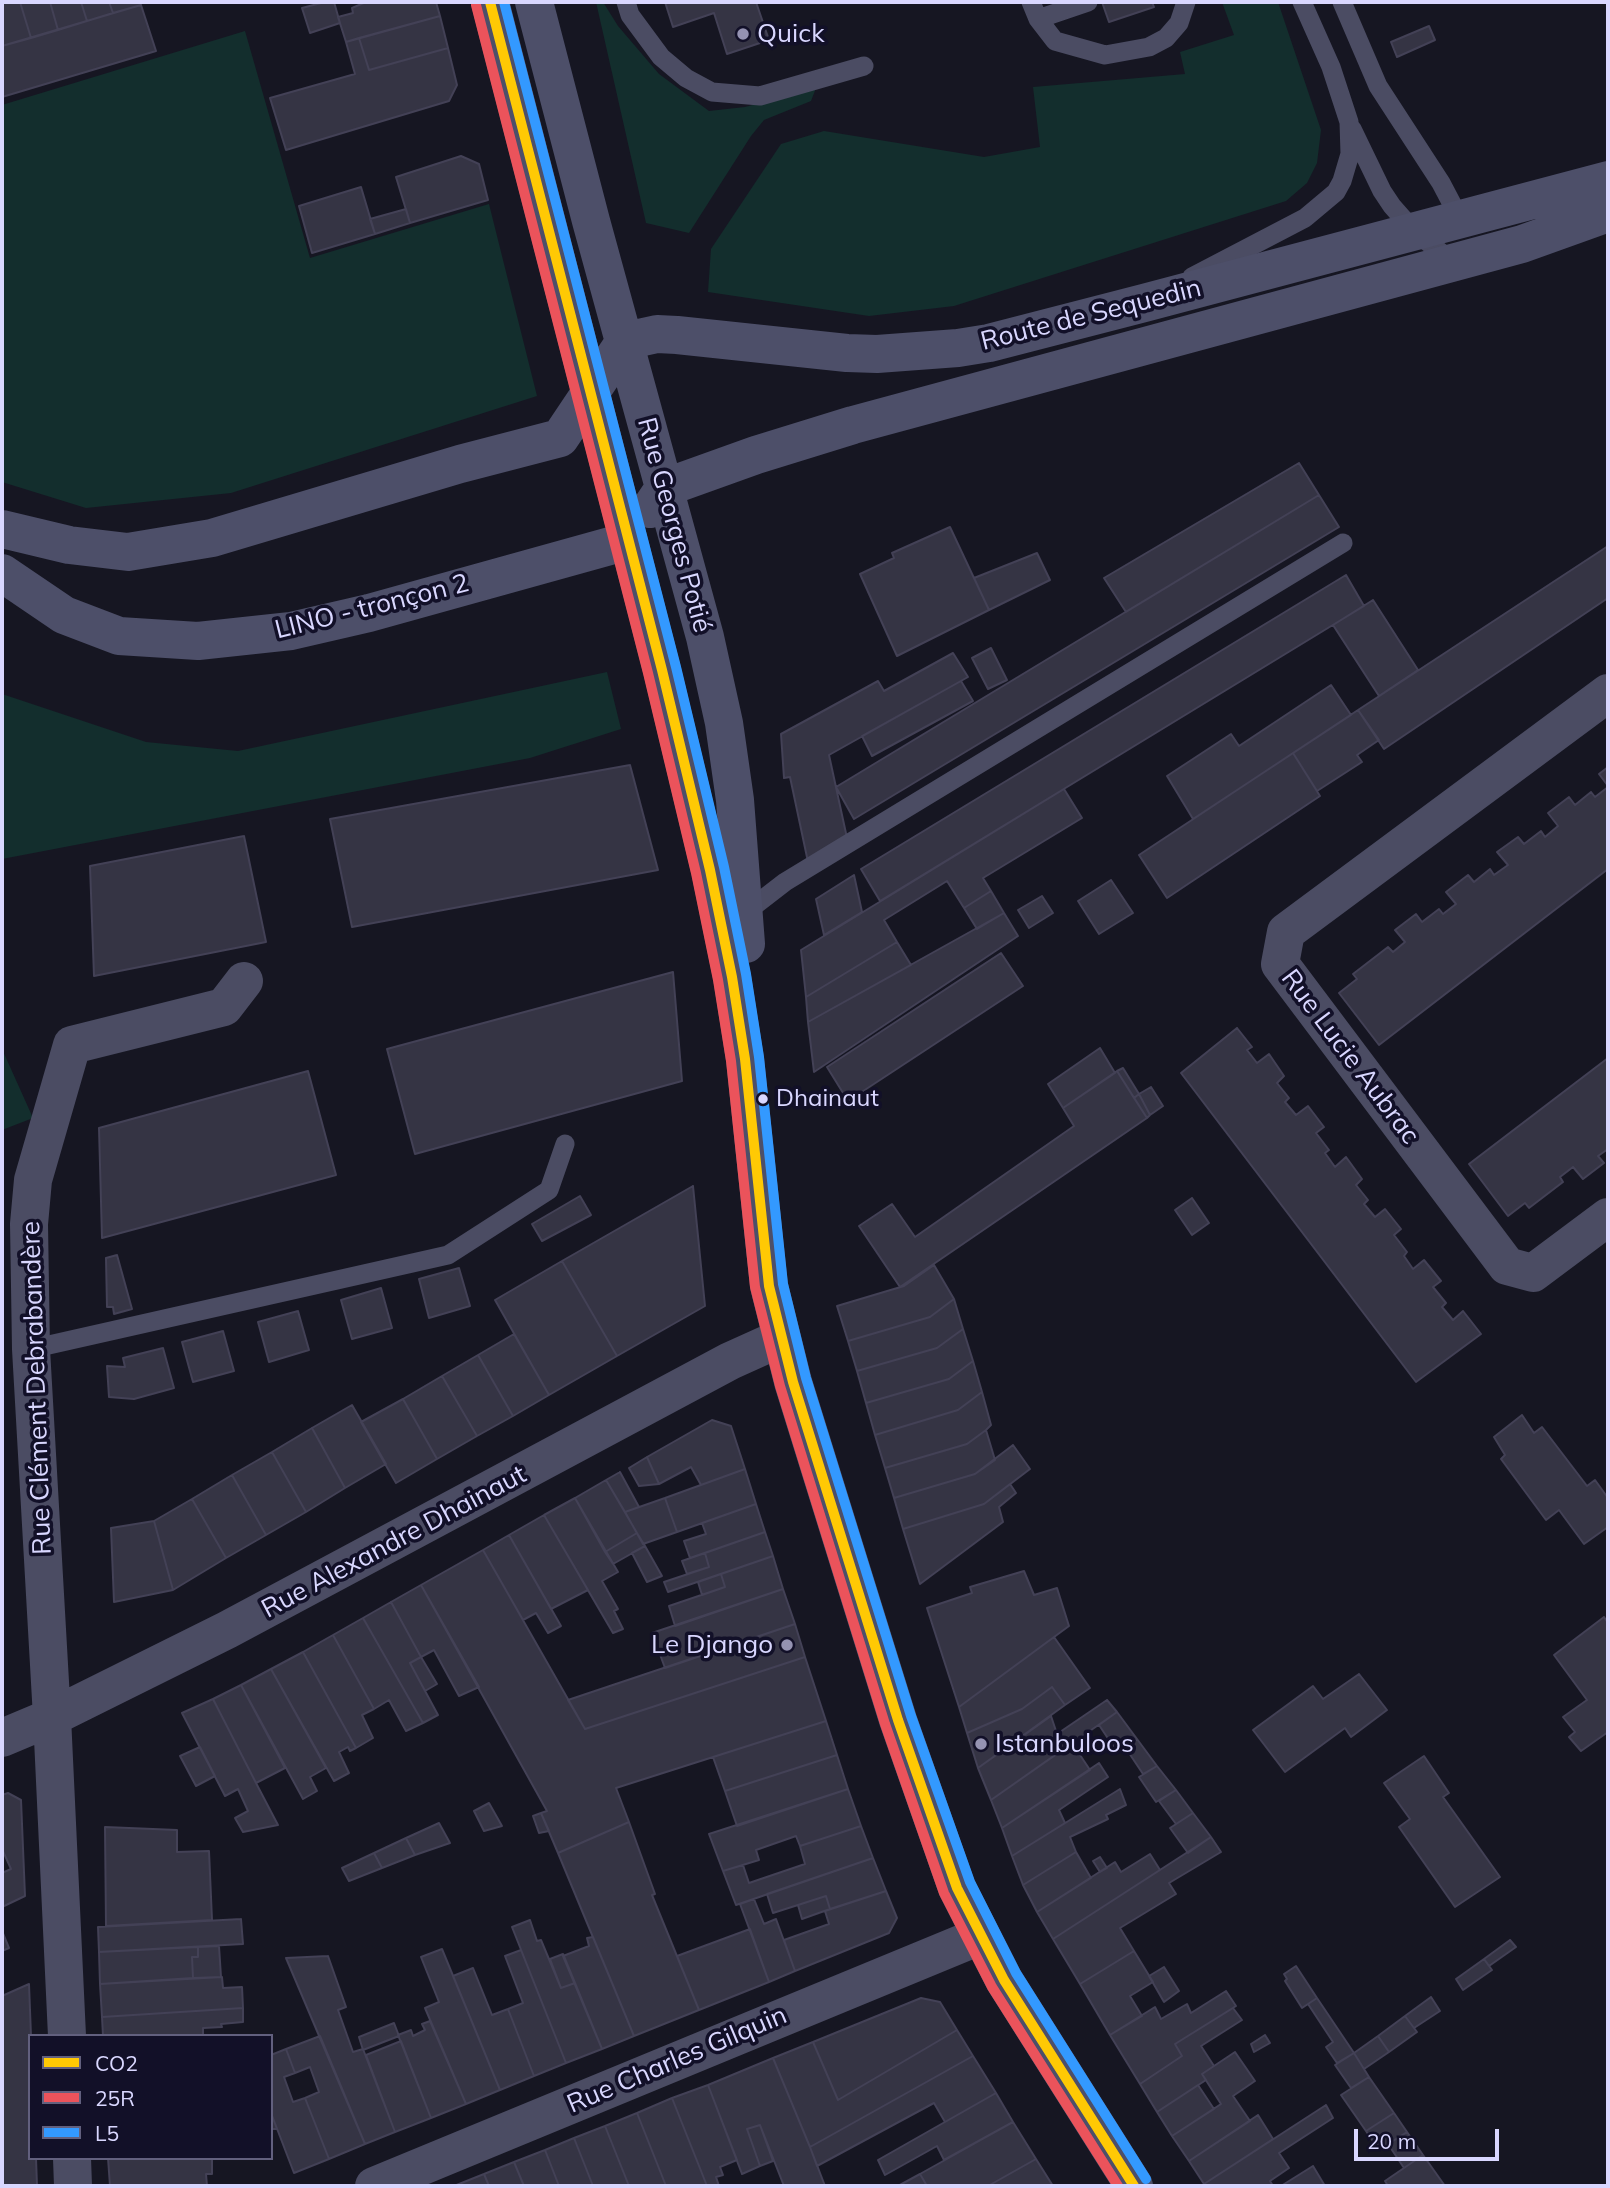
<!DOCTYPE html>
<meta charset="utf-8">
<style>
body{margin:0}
#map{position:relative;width:1610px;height:2188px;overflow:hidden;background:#161622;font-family:Mulish,sans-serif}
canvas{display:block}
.frame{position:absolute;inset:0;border:4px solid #d9d7ff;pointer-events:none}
.legend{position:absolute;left:28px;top:2034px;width:245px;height:126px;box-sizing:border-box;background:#121028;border:2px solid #62607e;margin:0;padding:9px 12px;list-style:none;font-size:21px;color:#d9d7ff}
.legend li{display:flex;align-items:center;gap:14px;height:35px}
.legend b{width:35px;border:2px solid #62607e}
.scale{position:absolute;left:1354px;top:2129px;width:145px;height:32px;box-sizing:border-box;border:4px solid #d9d7ff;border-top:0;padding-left:9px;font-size:21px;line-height:24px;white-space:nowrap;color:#d9d7ff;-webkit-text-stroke:5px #121028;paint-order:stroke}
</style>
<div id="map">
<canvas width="1610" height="2188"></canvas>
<div class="frame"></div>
<ul class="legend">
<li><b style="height:9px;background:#ffc904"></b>CO2</li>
<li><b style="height:9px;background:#eb535b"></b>25R</li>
<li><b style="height:9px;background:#39f"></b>L5</li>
</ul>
<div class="scale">20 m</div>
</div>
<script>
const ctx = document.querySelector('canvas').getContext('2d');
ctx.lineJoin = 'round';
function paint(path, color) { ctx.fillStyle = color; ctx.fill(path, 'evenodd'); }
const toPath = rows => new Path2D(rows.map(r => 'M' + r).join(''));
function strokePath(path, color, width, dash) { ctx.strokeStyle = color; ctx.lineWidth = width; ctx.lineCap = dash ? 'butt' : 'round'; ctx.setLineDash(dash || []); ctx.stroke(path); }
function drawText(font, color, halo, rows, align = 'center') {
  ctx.font = font + ' Mulish,sans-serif'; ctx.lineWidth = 7; ctx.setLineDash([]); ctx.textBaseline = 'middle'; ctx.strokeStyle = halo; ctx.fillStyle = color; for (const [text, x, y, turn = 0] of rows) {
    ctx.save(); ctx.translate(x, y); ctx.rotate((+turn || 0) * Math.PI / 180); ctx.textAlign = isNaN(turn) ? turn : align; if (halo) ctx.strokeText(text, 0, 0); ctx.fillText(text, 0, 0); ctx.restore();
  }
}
paint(toPath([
 [596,2,603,2,618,26,659,74,709,111,745,107,816,88,811,101,764,120,751,136,689,233,646,223],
 [1222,2,1278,2,1321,130,1317,163,1307,183,1286,201,954,306,869,316,708,292,711,249,781,144,824,131,984,157,1040,147,1033,87,1185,74,1180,52,1234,35],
 [245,31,310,258,489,204,537,396,231,493,86,508,2,482,2,105],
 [607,672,621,729,530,758,2,859,2,694,146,742,238,751],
 [2,1049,33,1118,2,1130]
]), '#132e2d');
const building = toPath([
 [2,2,20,2,31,38,2,46,2,2],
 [20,2,50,2,58,30,31,38,20,2],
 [50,2,81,2,87,21,58,30,50,2],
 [81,2,109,2,113,13,87,21,81,2],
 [109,2,140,2,141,5,113,13,109,2],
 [325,2,334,2,340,23,310,33,302,8,325,2],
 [366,2,436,2,440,16,346,42,338,17,353,13,352,8,366,2],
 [665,2,756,2,769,40,727,54,714,13,673,27,665,2],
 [1102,2,1152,2,1154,7,1109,22,1102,2],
 [141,5,156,51,2,97,2,46,141,5],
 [440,16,448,48,369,70,359,38,440,16],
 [1429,26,1435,40,1397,57,1391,42,1429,26],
 [359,38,369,70,448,48,457,85,449,101,286,150,270,98,355,74,346,42,359,38],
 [461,156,479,164,488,200,410,223,396,177,461,156],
 [361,187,375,234,312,253,299,206,361,187],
 [406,209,410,223,375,234,370,219,406,209],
 [1299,463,1319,495,1126,612,1104,578,1299,463],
 [1319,495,1339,527,854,819,836,787,1319,495],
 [950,527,989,610,897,656,860,574,894,558,892,553,950,527],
 [1608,546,1608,598,1384,749,1358,710,1608,546],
 [1037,553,1050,580,989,610,974,578,1037,553],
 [1346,575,1364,606,880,901,861,869,1346,575],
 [1373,600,1418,670,1379,696,1333,625,1373,600],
 [991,648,1007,680,988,689,972,658,991,648],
 [953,653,968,677,829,755,847,838,808,862,790,777,784,778,781,734,878,681,884,691,953,653],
 [961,681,973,701,872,756,862,736,961,681],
 [1331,685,1351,715,1193,819,1167,776,1231,734,1239,746,1331,685],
 [1358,710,1379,740,1357,755,1362,762,1317,791,1293,753,1358,710],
 [1293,753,1320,796,1167,898,1139,855,1293,753],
 [630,765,658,870,352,927,330,819,630,765],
 [1608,767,1608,786,1599,774,1608,767],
 [1608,787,1608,869,1379,1045,1339,993,1357,979,1353,974,1388,947,1393,952,1405,942,1395,930,1416,914,1422,922,1439,909,1443,914,1456,904,1446,892,1468,875,1474,882,1490,869,1494,875,1508,865,1497,852,1518,837,1524,844,1541,831,1545,837,1558,826,1548,813,1569,797,1575,805,1591,792,1595,797,1608,787],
 [1064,789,1082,818,983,878,991,891,964,908,947,881,884,920,897,942,806,997,801,950,1064,789],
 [244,836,266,942,94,976,90,866,244,836],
 [854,875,862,912,824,935,816,899,854,875],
 [1111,880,1133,913,1099,934,1078,901,1111,880],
 [991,891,1004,913,977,929,964,908,991,891],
 [1042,896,1053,913,1029,928,1018,910,1042,896],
 [1004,913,1018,936,814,1072,808,1022,1004,913],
 [897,942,911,965,808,1022,806,997,897,942],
 [1001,953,1023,986,848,1101,827,1067,1001,953],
 [673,972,682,1081,415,1154,387,1049,673,972],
 [1237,1028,1252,1047,1247,1050,1257,1063,1269,1054,1284,1076,1277,1083,1289,1098,1285,1102,1296,1115,1308,1106,1324,1127,1316,1133,1329,1150,1325,1153,1335,1167,1346,1157,1362,1179,1356,1185,1368,1200,1364,1204,1375,1217,1385,1209,1401,1229,1394,1235,1407,1252,1404,1256,1413,1269,1424,1260,1441,1281,1433,1287,1446,1303,1442,1307,1453,1320,1463,1311,1481,1334,1416,1382,1181,1073,1237,1028],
 [1100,1048,1115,1073,1063,1108,1048,1084,1100,1048],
 [1608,1058,1608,1149,1598,1156,1604,1163,1583,1179,1573,1167,1560,1177,1563,1182,1529,1208,1525,1203,1508,1216,1469,1164,1608,1058],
 [1123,1068,1139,1094,1134,1098,1117,1071,1123,1068],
 [308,1071,336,1175,102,1238,99,1128,308,1071],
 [1117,1071,1147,1118,900,1287,859,1226,892,1204,915,1237,1074,1126,1063,1108,1117,1071],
 [1151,1087,1163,1106,1150,1115,1139,1094,1151,1087],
 [1139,1094,1150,1115,1147,1118,1134,1098,1139,1094],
 [693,1186,705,1306,617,1356,562,1261,693,1186],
 [580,1196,591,1215,542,1241,532,1224,580,1196],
 [1192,1198,1209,1223,1192,1235,1175,1210,1192,1198],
 [117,1255,132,1309,114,1314,113,1307,107,1307,106,1258,117,1255],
 [562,1261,617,1356,549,1395,495,1300,562,1261],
 [934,1265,954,1299,930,1317,848,1341,837,1306,904,1286,934,1265],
 [459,1268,470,1306,429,1318,419,1279,459,1268],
 [381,1288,392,1328,352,1339,341,1300,381,1288],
 [954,1299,963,1329,937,1348,857,1371,848,1341,930,1317,954,1299],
 [298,1311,309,1350,269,1362,258,1322,298,1311],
 [963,1329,973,1361,949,1379,866,1403,857,1371,937,1348,963,1329],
 [223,1331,234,1371,193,1382,182,1342,223,1331],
 [514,1334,549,1395,513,1416,478,1355,514,1334],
 [163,1348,174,1388,134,1399,109,1397,107,1366,125,1367,123,1358,163,1348],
 [478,1355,513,1416,477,1436,442,1376,478,1355],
 [973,1361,982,1392,958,1410,875,1435,866,1403,949,1379,973,1361],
 [442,1376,477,1436,437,1459,403,1399,442,1376],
 [982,1392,991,1425,986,1430,967,1444,885,1468,875,1435,958,1410,982,1392],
 [403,1399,437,1459,396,1483,361,1422,403,1399],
 [352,1405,386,1464,345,1488,312,1428,352,1405],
 [1522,1415,1534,1433,1542,1427,1587,1486,1595,1480,1608,1498,1608,1527,1584,1544,1559,1510,1546,1520,1501,1459,1505,1455,1494,1437,1522,1415],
 [712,1420,731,1426,745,1469,701,1485,691,1467,659,1484,647,1457,712,1420],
 [312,1428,345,1488,306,1512,272,1452,312,1428],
 [986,1430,995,1460,975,1474,894,1498,885,1468,967,1444,986,1430],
 [1013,1445,1030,1469,984,1504,903,1529,894,1498,975,1474,1013,1445],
 [272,1452,306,1512,266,1535,232,1475,272,1452],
 [647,1457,659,1484,639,1486,629,1468,647,1457],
 [745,1469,756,1504,677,1532,665,1498,745,1469],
 [620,1472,639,1507,625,1512,606,1480,620,1472],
 [232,1475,266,1535,226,1558,192,1499,232,1475],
 [606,1480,637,1533,605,1552,575,1498,606,1480],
 [1010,1484,1016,1493,999,1507,1003,1522,920,1584,903,1529,984,1504,1010,1484],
 [575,1498,618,1572,602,1581,618,1609,614,1611,623,1629,613,1633,544,1515,575,1498],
 [665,1498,677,1532,643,1544,625,1512,665,1498],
 [192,1499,226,1558,173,1590,154,1521,192,1499],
 [756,1504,765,1532,690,1558,684,1541,706,1534,702,1523,756,1504],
 [544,1515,588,1590,551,1609,509,1535,544,1515],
 [154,1521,173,1590,114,1602,111,1528,154,1521],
 [765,1532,773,1556,668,1592,664,1582,709,1567,705,1553,765,1532],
 [637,1533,645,1546,613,1564,605,1552,637,1533],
 [509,1535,561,1626,548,1633,536,1613,523,1620,483,1550,509,1535],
 [645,1546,662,1576,647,1582,632,1553,645,1546],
 [483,1550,585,1729,805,1657,826,1721,616,1788,629,1822,558,1853,541,1813,547,1811,421,1585,483,1550],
 [705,1553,709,1567,687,1574,682,1561,705,1553],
 [773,1556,783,1589,675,1626,669,1606,725,1587,721,1574,773,1556],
 [1024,1571,1034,1595,1057,1588,1069,1626,959,1707,927,1608,972,1593,970,1587,1024,1571],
 [721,1574,725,1587,702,1595,698,1582,721,1574],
 [421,1585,479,1687,459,1696,434,1650,421,1657,391,1602,421,1585],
 [783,1589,795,1624,665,1668,652,1633,783,1589],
 [391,1602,421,1657,410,1663,438,1715,423,1723,363,1618,391,1602],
 [1604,1617,1608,1623,1608,1732,1581,1751,1569,1737,1575,1732,1563,1717,1587,1700,1554,1655,1604,1617],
 [363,1618,423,1723,406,1731,389,1700,374,1709,333,1635,363,1618],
 [795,1624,805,1657,585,1729,568,1700,795,1624],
 [333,1635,374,1709,362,1715,373,1738,356,1748,303,1652,333,1635],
 [1054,1637,1090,1688,1065,1705,1052,1687,1022,1709,967,1733,959,1707,1054,1637],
 [303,1652,356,1748,350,1751,348,1747,339,1752,349,1773,334,1781,271,1669,303,1652],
 [421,1657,437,1684,425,1691,410,1663,421,1657],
 [271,1669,326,1768,310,1777,317,1791,303,1799,241,1685,271,1669],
 [1359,1674,1387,1710,1351,1737,1345,1728,1285,1772,1253,1730,1313,1686,1323,1699,1359,1674],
 [241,1685,285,1768,256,1783,213,1699,241,1685],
 [1052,1687,1065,1705,978,1768,967,1733,1022,1709,1052,1687],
 [213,1699,256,1783,278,1825,243,1832,235,1818,248,1811,238,1789,225,1796,182,1713,213,1699],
 [1107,1700,1117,1712,991,1800,978,1768,1051,1716,1057,1734,1107,1700],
 [1117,1712,1137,1739,1117,1752,1099,1725,1117,1712],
 [826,1721,837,1755,725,1791,713,1757,826,1721],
 [1137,1739,1157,1766,1143,1774,1125,1747,1137,1739],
 [1072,1743,1090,1770,1002,1828,991,1800,1072,1743],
 [200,1747,215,1776,196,1786,180,1756,200,1747],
 [837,1755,848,1789,737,1826,725,1791,837,1755],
 [1424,1756,1449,1793,1443,1797,1500,1877,1455,1907,1399,1827,1410,1819,1384,1783,1424,1756],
 [1099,1763,1108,1777,1059,1810,1065,1823,1012,1856,1002,1828,1099,1763],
 [1157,1766,1176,1790,1156,1802,1139,1777,1157,1766],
 [848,1789,861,1826,800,1846,796,1836,756,1850,759,1860,723,1871,709,1834,848,1789],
 [1120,1789,1126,1805,1106,1815,1108,1819,1070,1837,1076,1852,1023,1885,1012,1856,1120,1789],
 [1176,1790,1193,1813,1176,1824,1159,1801,1176,1790],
 [8,1793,21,1800,25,1896,2,1907,2,1873,11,1869,2,1849,2,1795,8,1793],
 [489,1803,502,1826,484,1831,474,1811,489,1803],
 [541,1813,549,1831,539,1833,533,1816,541,1813],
 [1193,1813,1211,1837,1188,1853,1170,1828,1193,1813],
 [629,1822,655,1894,652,1895,699,2010,634,2036,558,1853,629,1822],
 [439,1823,450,1843,415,1855,406,1838,439,1823],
 [861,1826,873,1858,736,1905,723,1871,743,1865,749,1883,805,1864,800,1846,861,1826],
 [105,1827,177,1830,177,1852,209,1851,212,1920,106,1926,105,1827],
 [1211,1837,1221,1852,1169,1883,1176,1894,1120,1928,1134,1951,1080,1984,1053,1939,1211,1837],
 [406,1838,415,1855,382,1868,374,1853,406,1838],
 [1076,1852,1091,1878,1037,1912,1023,1885,1076,1852],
 [374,1853,382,1868,349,1881,342,1868,374,1853],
 [1150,1854,1160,1870,1053,1939,1037,1912,1115,1862,1121,1872,1150,1854],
 [1100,1857,1107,1868,1100,1872,1093,1861,1100,1857],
 [873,1858,886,1891,830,1909,826,1896,773,1913,767,1894,873,1858],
 [886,1891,897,1918,889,1933,795,1971,784,1940,829,1924,825,1911,886,1891],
 [826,1896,830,1909,802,1919,798,1905,826,1896],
 [754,1899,764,1924,776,1919,795,1971,769,1982,740,1904,754,1899],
 [241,1919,243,1944,99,1952,98,1927,241,1919],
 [530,1920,537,1941,541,1940,561,1988,575,1983,602,2049,566,2063,512,1927,530,1920],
 [750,1929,769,1982,699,2010,677,1956,750,1929],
 [2,1931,9,1948,2,1951,2,1931],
 [593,1937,634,2036,602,2049,563,1956,589,1946,587,1938,593,1937],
 [1510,1940,1516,1947,1489,1966,1484,1959,1510,1940],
 [219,1946,221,1977,193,1978,192,1957,198,1957,198,1947,219,1946],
 [198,1947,198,1957,192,1957,193,1978,100,1984,99,1952,198,1947],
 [442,1949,500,2090,466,2104,425,2008,439,2002,421,1957,442,1949],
 [521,1950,566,2063,534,2076,508,2009,523,2003,505,1956,521,1950],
 [1134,1951,1153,1982,1130,1996,1142,2016,1110,2035,1080,1984,1134,1951],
 [563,1954,575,1983,561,1988,550,1959,563,1954],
 [328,1956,346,2007,338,2010,353,2052,363,2049,395,2132,365,2144,286,1958,328,1956],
 [1484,1959,1492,1970,1463,1990,1456,1979,1484,1959],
 [1296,1966,1317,1998,1302,2008,1285,1981,1287,1979,1284,1974,1296,1966],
 [1164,1967,1179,1991,1164,2002,1149,1976,1164,1967],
 [473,1968,492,2015,508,2009,534,2076,500,2090,453,1976,473,1968],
 [222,1977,223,1988,242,1987,243,2008,102,2017,100,1984,222,1977],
 [29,1984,31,2036,30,2158,36,2158,37,2186,2,2186,2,1996,29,1984],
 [1226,1991,1236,2006,1175,2044,1182,2056,1140,2084,1110,2035,1155,2007,1161,2019,1187,2004,1191,2013,1226,1991],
 [1431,1997,1440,2011,1414,2028,1405,2016,1431,1997],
 [921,1998,940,2002,957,2030,838,2100,813,2042,921,1998],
 [1317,1998,1354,2053,1337,2063,1326,2047,1333,2042,1308,2004,1317,1998],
 [243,2008,243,2022,221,2024,222,2027,203,2028,203,2036,103,2036,102,2017,243,2008],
 [1233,2008,1242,2020,1201,2046,1214,2066,1202,2074,1206,2080,1157,2112,1140,2084,1182,2056,1175,2044,1233,2008],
 [1405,2016,1417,2032,1389,2052,1378,2036,1405,2016],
 [430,2021,466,2104,431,2118,398,2035,411,2030,413,2036,425,2030,422,2024,430,2021],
 [394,2023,399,2036,363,2050,359,2037,394,2023],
 [957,2030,973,2056,810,2147,773,2058,813,2042,838,2100,957,2030],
 [1265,2035,1270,2043,1254,2052,1251,2044,1265,2035],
 [320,2036,365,2144,329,2159,305,2098,319,2092,310,2067,295,2073,286,2049,320,2036],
 [1378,2036,1389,2052,1364,2069,1354,2053,1378,2036],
 [401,2041,431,2118,395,2132,366,2055,401,2041],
 [286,2049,295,2073,284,2077,293,2102,305,2098,329,2159,294,2173,271,2113,271,2055,286,2049],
 [1235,2052,1255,2081,1233,2096,1250,2121,1189,2161,1172,2136,1221,2104,1202,2074,1235,2052],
 [1354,2053,1369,2077,1351,2088,1335,2065,1354,2053],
 [973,2056,996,2093,945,2122,934,2103,817,2166,810,2147,973,2056],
 [773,2058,810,2147,825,2186,784,2186,760,2125,747,2129,760,2166,742,2174,708,2085,773,2058],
 [1369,2077,1394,2113,1366,2131,1341,2095,1369,2077],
 [708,2085,737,2160,720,2167,723,2175,716,2177,719,2186,707,2186,672,2098,708,2085],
 [1198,2085,1214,2109,1172,2136,1157,2112,1198,2085],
 [996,2093,1013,2122,944,2160,937,2146,885,2175,878,2160,996,2093],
 [672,2098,707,2186,666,2186,637,2113,672,2098],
 [1326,2105,1333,2118,1279,2153,1289,2168,1270,2181,1273,2186,1205,2186,1204,2184,1326,2105],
 [271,2113,277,2129,271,2129,271,2113],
 [637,2113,666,2186,629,2186,605,2126,637,2113],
 [1394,2113,1407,2132,1379,2150,1366,2131,1394,2113],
 [1258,2115,1273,2139,1204,2184,1189,2161,1258,2115],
 [1013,2122,1036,2159,988,2186,927,2186,920,2174,1013,2122],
 [760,2125,773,2161,760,2166,747,2129,760,2125],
 [605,2126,629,2186,593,2186,574,2138,605,2126],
 [1407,2132,1423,2155,1404,2168,1388,2144,1407,2132],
 [574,2138,593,2186,559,2186,545,2150,574,2138],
 [545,2150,559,2186,524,2186,514,2162,545,2150],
 [1423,2155,1445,2186,1388,2186,1385,2181,1423,2155],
 [108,2158,212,2158,212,2174,206,2174,207,2186,110,2186,108,2158],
 [1036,2159,1053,2186,988,2186,1036,2159],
 [514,2162,524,2186,489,2186,484,2174,514,2162],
 [1313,2166,1325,2186,1281,2186,1313,2166],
 [484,2174,489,2186,454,2186,484,2174],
 [920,2174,927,2186,898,2186,920,2174]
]);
paint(building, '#353444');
strokePath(building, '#434156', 2);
strokePath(toPath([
 [626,2,630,15,661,57,686,78,712,92,760,96,864,66],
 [1031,2,1038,19,1055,41,1105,55,1149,47,1166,38,1179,23,1186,2],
 [1342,2,1378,86,1441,183,1462,223],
 [1038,19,1088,2],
 [1352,129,1382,191,1392,206,1414,231,1454,263],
 [1192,277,1305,218,1336,192,1342,181,1350,154,1349,122,1331,67,1302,2],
 [741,916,785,882,1343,543],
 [31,1349,448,1255,549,1190,565,1144]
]), '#4b4c63', 19);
strokePath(toPath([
 [1608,693,1286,932,1280,964,1507,1266,1533,1273,1608,1217],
 [2,1738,52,1717,227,1630,730,1361,781,1338],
 [67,2036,52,1717,31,1349,29,1224,33,1180,72,1045,224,1007,244,981],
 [72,2158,73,2186],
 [374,2186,980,1936]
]), '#4b4c63', 38);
strokePath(toPath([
 [490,2,662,670,710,870,732,977,745,1059,769,1286,793,1382,898,1720,957,1888,1004,1980,1134,2186],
 [534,2,591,221,705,637,724,723,735,800,746,944],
 [650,509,664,488,756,455,853,425,1522,244,1608,213],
 [2,529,69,545,128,552,212,538,460,464,560,438,625,341,657,334,677,335,847,353,877,354,958,348,989,343,1144,303,1608,180],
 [2,573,64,615,119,636,198,641,291,631,369,613,628,541]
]), '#4d4f69', 38);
strokePath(toPath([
 [490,2,662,670,710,870,732,977,745,1059,769,1286,793,1382,898,1720,957,1888,1004,1980,1134,2186]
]), '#ffc904', 10);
strokePath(toPath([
 [476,5,648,673,696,873,718,980,731,1061,755,1287,780,1386,885,1724,944,1893,992,1987,1118,2186]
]), '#eb535b', 10);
strokePath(toPath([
 [504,2,676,667,724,867,746,974,759,1057,783,1284,806,1378,911,1716,970,1882,1016,1973,1146,2179]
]), '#39f', 10);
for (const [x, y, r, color] of [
 [743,34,7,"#9593b2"],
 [763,1099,6,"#d9d7ff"],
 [787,1645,7,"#9593b2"],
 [981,1744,7,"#9593b2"]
]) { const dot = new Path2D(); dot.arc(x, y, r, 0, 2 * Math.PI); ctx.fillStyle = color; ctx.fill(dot); strokePath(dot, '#121028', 2.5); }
drawText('24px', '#d9d7ff', '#121028', [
 ["Dhainaut",776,1099]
], 'left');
drawText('26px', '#d9d7ff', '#121028', [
 ["Quick",757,34],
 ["Le Django",773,1645,"right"],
 ["Istanbuloos",995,1744]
], 'left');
drawText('26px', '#d9d7ff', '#121028', [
 ["Route de Sequedin",1091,315,-14],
 ["Rue Georges Potié",674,525,75],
 ["LINO - tronçon 2",372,607,-14],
 ["Rue Lucie Aubrac",1350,1057,53],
 ["Rue Clément Debrabandère",37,1388,-92],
 ["Rue Alexandre Dhainaut",394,1542,-28],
 ["Rue Charles Gilquin",677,2060,-23]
]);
</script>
